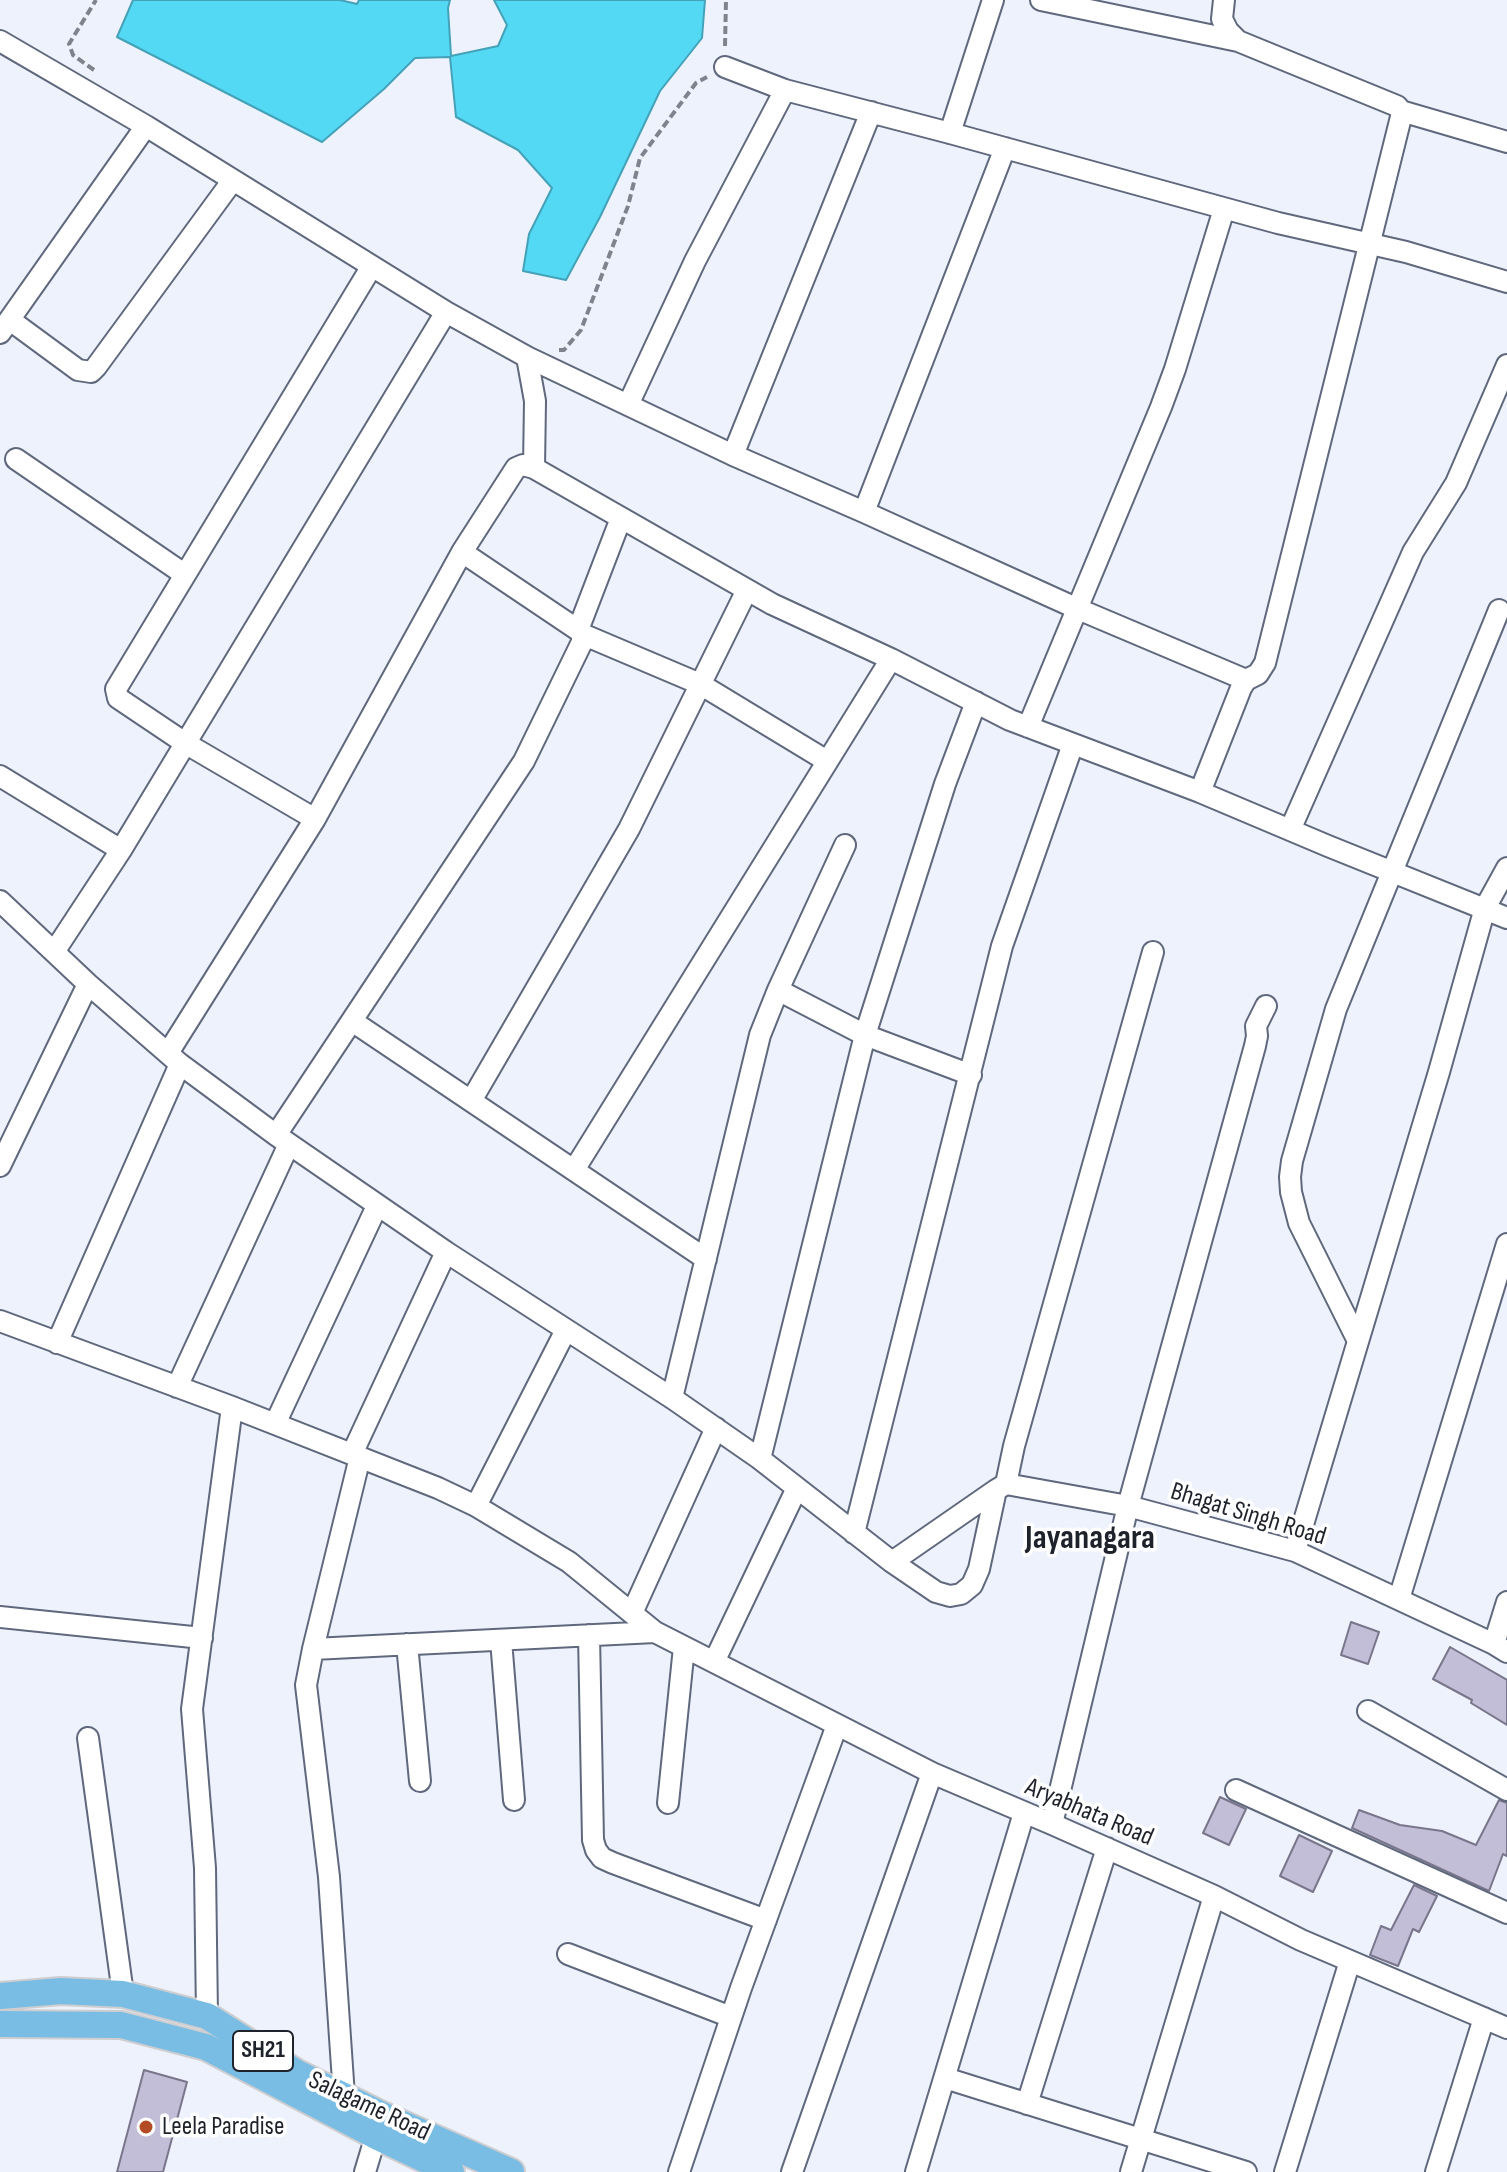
<!DOCTYPE html>
<html>
<head>
<meta charset="utf-8">
<style>
  body { margin:0 }
  canvas { display:block; background:#eef2fc }
</style>
</head>
<body>
<canvas width="1507" height="2172"></canvas>
<script>
const c = document.querySelector('canvas').getContext('2d');
c.lineJoin = 'round';
function fill(path, color) { c.fillStyle = color; c.fill(path, 'evenodd'); }
const toPath = rows => new Path2D(rows.map(r => 'M' + r).join(''));
function stroke(path, color, width, dash) { c.strokeStyle = color; c.lineWidth = width; c.lineCap = dash ? 'butt' : 'round'; c.setLineDash(dash || []); c.stroke(path); }
function drawText(font, color, halo, rows, align = 'center') {
  c.font = font + ' "Sofia Sans Condensed",sans-serif'; c.lineWidth = 7; c.setLineDash([]); c.textBaseline = 'middle'; c.strokeStyle = halo; c.fillStyle = color; for (const [text, x, y, turn = 0] of rows) {
    c.save(); c.translate(x, y); c.rotate((+turn || 0) * Math.PI / 180); c.textAlign = isNaN(turn) ? turn : align; if (halo) c.strokeText(text, 0, 0); c.fillText(text, 0, 0); c.restore();
  }
}
const water = toPath([
  [133,0,340,0,357,4,359,0,450,0,448,8,451,56,498,46,507,25,494,0,705,0,702,38,660,91,600,217,566,280,523,271,529,234,552,188,518,150,456,117,450,57,415,58,384,89,322,142,117,37,133,0]
]);
const building = toPath([
  [1351,1622,1379,1632,1368,1664,1341,1655,1351,1622],
  [1450,1647,1507,1680,1507,1725,1471,1703,1472,1700,1433,1679,1450,1647],
  [1220,1797,1246,1809,1229,1845,1203,1833,1220,1797],
  [1499,1800,1507,1803,1507,1856,1503,1854,1489,1891,1352,1828,1359,1810,1400,1825,1442,1831,1476,1845,1499,1800],
  [1299,1835,1332,1851,1313,1892,1280,1876,1299,1835],
  [1414,1885,1437,1896,1419,1932,1413,1929,1398,1966,1370,1955,1381,1926,1391,1930,1414,1885],
  [144,2070,187,2082,163,2172,117,2172,144,2070]
]);
const path = toPath([
  [725,46,726,0],
  [94,70,73,55,69,44,96,0],
  [559,350,564,350,581,330,628,206,640,158,696,83,707,77]
]);
const minor = toPath([
  [1041,0,1238,41],
  [0,41,146,126,446,312,527,357,733,455,864,512,1078,609,1246,680],
  [725,67,785,90,950,133,1278,223,1406,252,1507,282],
  [1401,111,1507,142],
  [950,133,993,0],
  [10,320,78,370,91,372,96,367,233,180],
  [0,333,146,126],
  [527,357,535,401,534,468],
  [628,405,695,261,785,90],
  [733,455,871,112],
  [16,459,184,574],
  [864,512,1005,148],
  [578,630,621,518],
  [582,634,700,684,827,761],
  [1028,727,1161,407,1175,369,1224,209],
  [0,776,121,850],
  [1200,792,1241,688,1246,680,1258,674,1265,663,1401,117,1401,111,1397,106,1238,41,1228,31,1222,19,1224,0],
  [315,819,185,743,118,698,116,689,372,266],
  [1290,830,1402,577,1413,552,1456,483,1507,365],
  [0,901,88,984,180,1064,276,1135,446,1252,672,1398,760,1459,892,1562,936,1592,950,1596,961,1594,972,1585,979,1569,996,1490,1006,1484,1014,1446,1153,952],
  [54,952,121,850,446,312],
  [778,990,865,1035,971,1075],
  [352,1021,706,1259],
  [168,1053,315,819,462,552],
  [471,1101,629,829,747,590],
  [276,1135,524,761,582,642,582,634,578,630,462,552,516,468,523,465,534,468,772,604,891,659,1010,720,1200,792,1328,846,1507,918],
  [0,1166,88,984],
  [574,1170,891,659],
  [0,1321,232,1407,438,1488,476,1506,569,1562,655,1632,932,1773,1052,1824,1214,1896,1301,1940,1507,2028],
  [1357,1339,1299,1223,1291,1192,1290,1177,1292,1161,1336,1009,1499,610],
  [57,1343,180,1064],
  [177,1387,289,1144],
  [672,1398,760,1035,778,990,845,845],
  [275,1424,377,1206],
  [352,1454,446,1252],
  [760,1459,865,1035,945,784,976,702],
  [1006,1484,1128,1506,1295,1551,1494,1644,1507,1652],
  [476,1506,566,1330],
  [854,1533,1002,946,1073,744],
  [1295,1551,1439,1072,1485,908,1507,868],
  [892,1562,996,1490],
  [1399,1599,1507,1244],
  [632,1613,716,1428],
  [0,1617,202,1638],
  [589,1635,593,1840,596,1850,602,1858,613,1863,766,1920],
  [501,1640,514,1800],
  [407,1644,420,1781],
  [1494,1644,1507,1602],
  [313,1649,655,1632],
  [714,1662,797,1488],
  [1368,1711,1507,1790],
  [88,1738,123,1994],
  [1236,1790,1507,1913],
  [668,1803,684,1647],
  [1052,1824,1128,1506,1255,1046,1257,1036,1256,1026,1266,1006],
  [568,1954,731,2017],
  [207,2016,205,1868,192,1709,232,1407],
  [945,2078,1246,2172],
  [344,2096,329,1877,306,1685,313,1649,360,1457],
  [1027,2104,1107,1848],
  [365,2172,380,2122],
  [679,2172,741,1988,837,1725],
  [792,2172,932,1773],
  [916,2172,1024,1813],
  [1131,2172,1214,1896],
  [1285,2172,1350,1961],
  [1436,2172,1484,2018]
]);
const major = toPath([
  [0,1996,61,1991,123,1994,207,2016,297,2073,382,2115,511,2172],
  [0,2024,121,2025,206,2047,376,2136,451,2172]
]);
const markers = [
  [146,2127,8,"#b34c24"]
];
const shields = [
  [263,2051,60]
];
const shieldNames = [
  ["SH21",263,2051]
];
const streetNames = [
  ["Bhagat Singh Road",1248,1515,17],
  ["Aryabhata Road",1089,1813,23],
  ["Salagame Road",369,2107,25]
];
const poiNames = [
  ["Leela Paradise",162,2127]
];
const districtNames = [
  ["Jayanagara",1090,1539]
];
fill(water, '#54d9f5');
stroke(water, '#44a2b8', 2);
fill(building, '#c3bed7');
stroke(building, '#79758b', 2);
stroke(minor, '#5f687d', 24);
stroke(major, '#ceced0', 30);
stroke(path, '#7f838c', 4, [8, 4]);
stroke(minor, '#fff', 20);
stroke(major, '#7abde4', 26);
for (const [x, y, r, color] of markers) { const dot = new Path2D(); dot.arc(x, y, r, 0, 2 * Math.PI); c.fillStyle = color; c.fill(dot); stroke(dot, '#fff', 3); }
for (const [x, y, w] of shields) { const box = new Path2D(); box.roundRect(x - w / 2, y - 20, w, 40, 6); c.fillStyle = '#fff'; c.fill(box); stroke(box, '#1e222a', 2); }
drawText('bold 24px', '#1e222a', null, shieldNames);
drawText('26px', '#1e222a', '#fff', streetNames);
drawText('26px', '#1e222a', '#fff', poiNames, 'left');
drawText('bold 34px', '#1e222a', '#fff', districtNames);
</script>
</body>
</html>
